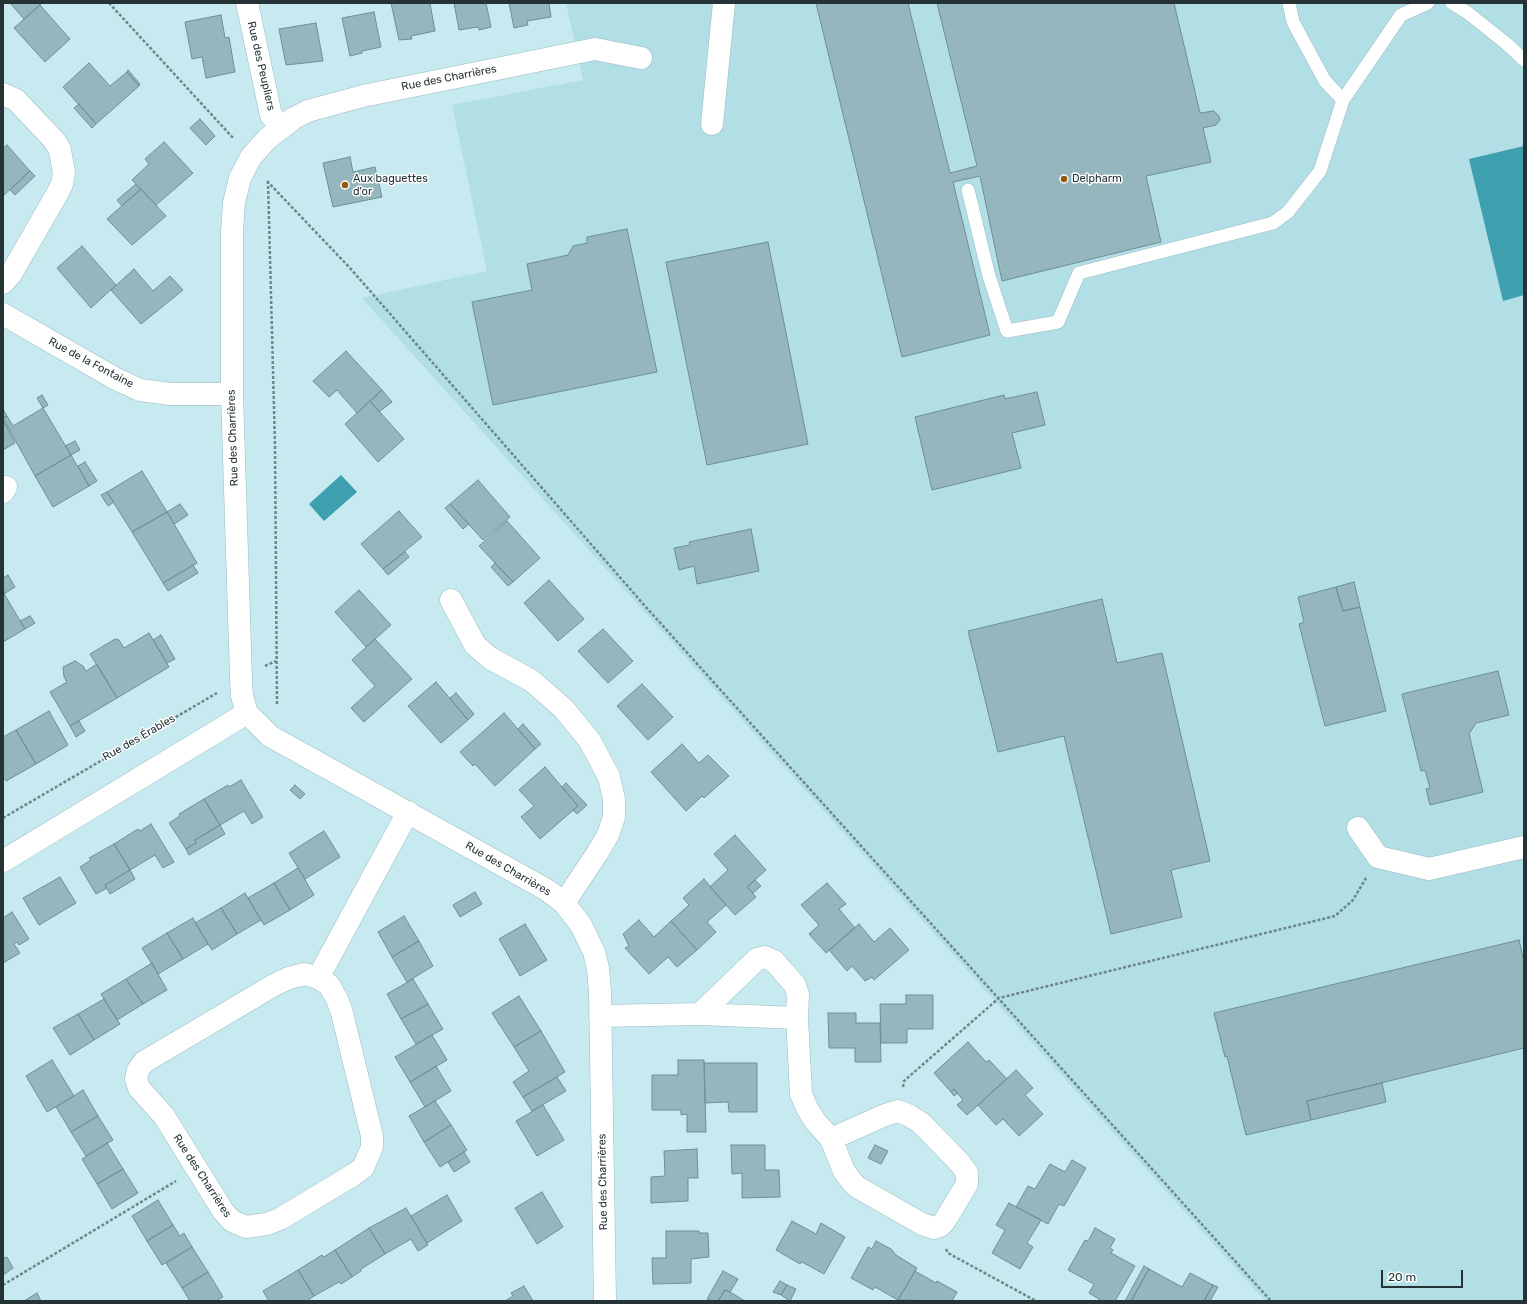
<!DOCTYPE html>
<html>
<head>
<meta charset="utf-8">
<style>
  body { margin:0 }
  #map { position:relative; width:1527px; height:1304px; overflow:hidden; background:#c6eaf0; font-family:Rubik,sans-serif }
  canvas { display:block }
  .frame { position:absolute; inset:0; border:4px solid #253336; pointer-events:none }
  .scale { position:absolute; left:1381px; top:1270px; width:82px; height:18px; box-sizing:border-box; border:2px solid #253336; border-top:0; padding-left:5px; font-size:12px; line-height:14px; white-space:nowrap; color:#253336; -webkit-text-stroke:3px #fff; paint-order:stroke }
</style>
</head>
<body>
<div id="map">
<canvas width="1527" height="1304"></canvas>
<div class="frame"></div>
<div class="scale">20 m</div>
</div>
<script>
const c = document.querySelector('canvas').getContext('2d');
c.lineJoin = 'round';
function fill(path, color) { c.fillStyle = color; c.fill(path, 'evenodd'); }
const toPath = rows => new Path2D(rows.map(r => 'M' + r).join(''));
function stroke(path, color, width, dash) { c.strokeStyle = color; c.lineWidth = width; c.lineCap = dash ? 'butt' : 'round'; c.setLineDash(dash || []); c.stroke(path); }
function drawText(font, color, halo, rows, align = 'center') {
  c.font = font + ' Rubik,sans-serif'; c.lineWidth = 3; c.setLineDash([]); c.textBaseline = 'middle'; c.strokeStyle = halo; c.fillStyle = color; for (const [text, x, y, turn = 0] of rows) {
    c.save(); c.translate(x, y); c.rotate((+turn || 0) * Math.PI / 180); c.textAlign = isNaN(turn) ? turn : align; if (halo) c.strokeText(text, 0, 0); c.fillText(text, 0, 0); c.restore();
  }
}
const built = toPath([
  [566,3,1524,3,1524,1301,1265,1301,362,298,487,271,452,105,583,80]
]);
const water = toPath([
  [1524,146,1524,295,1503,301,1469,159],
  [341,475,357,492,324,521,309,504]
]);
const building = toPath([
  [10,3,42,3,24,19,10,3],
  [391,3,430,3,435,31,411,36,412,39,399,40,391,3],
  [454,3,486,3,491,27,479,30,478,27,459,30,454,3],
  [509,3,549,3,551,17,527,21,528,25,514,28,509,3],
  [816,3,908,3,950,173,977,166,937,3,1174,3,1200,113,1214,111,1219,116,1220,120,1216,125,1203,128,1211,162,1146,176,1161,242,1002,281,980,176,953,182,990,335,902,357,816,3],
  [40,5,70,39,45,62,14,28,40,5],
  [374,12,381,47,362,51,362,53,350,56,342,18,374,12],
  [221,15,225,38,229,37,235,72,206,78,202,57,192,59,185,22,221,15],
  [316,23,323,61,286,65,279,29,316,23],
  [89,63,110,86,127,72,139,86,96,124,63,87,89,63],
  [128,70,140,84,139,86,127,72,128,70],
  [79,104,96,124,92,128,74,108,79,104],
  [200,119,215,136,206,145,190,128,200,119],
  [164,142,193,173,156,205,132,180,149,164,145,159,164,142],
  [7,145,30,171,3,196,3,148,7,145],
  [350,157,353,172,375,167,382,197,333,207,323,163,350,157],
  [30,171,35,176,15,195,10,190,30,171],
  [136,184,141,189,122,206,117,200,136,184],
  [141,189,166,216,132,245,107,219,141,189],
  [627,229,657,372,493,405,472,302,532,290,527,264,568,255,573,246,587,243,587,237,627,229],
  [768,242,808,444,707,465,666,262,768,242],
  [82,246,116,285,91,308,57,268,82,246],
  [134,269,153,291,170,276,183,290,141,324,111,290,134,269],
  [346,351,382,390,357,413,337,390,329,397,313,381,346,351],
  [382,390,392,402,379,412,370,401,382,390],
  [1037,392,1045,425,1012,433,1021,468,932,490,915,417,1004,395,1005,399,1037,392],
  [42,395,48,405,43,408,37,398,42,395],
  [370,401,404,439,378,462,345,424,370,401],
  [43,408,71,455,35,476,3,418,7,416,13,426,43,408],
  [3,409,7,416,3,418,3,409],
  [3,420,15,443,3,450,3,420],
  [75,441,80,450,71,455,65,446,75,441],
  [71,455,89,486,53,507,35,476,71,455],
  [85,462,97,481,89,486,78,466,85,462],
  [142,471,167,512,132,532,107,492,142,471],
  [478,480,510,517,483,540,450,504,478,480],
  [107,492,114,502,108,506,101,495,107,492],
  [180,504,188,515,174,524,167,512,180,504],
  [450,504,469,524,463,529,445,508,450,504],
  [399,511,422,537,383,569,361,544,399,511],
  [167,512,197,563,163,583,132,532,167,512],
  [507,521,540,558,513,582,479,546,507,521],
  [751,529,759,571,697,584,694,566,679,570,674,548,690,545,689,542,751,529],
  [405,552,409,557,388,575,383,569,405,552],
  [495,563,513,582,508,586,491,567,495,563],
  [193,565,198,573,168,591,163,583,193,565],
  [8,575,15,587,4,594,3,578,8,575],
  [549,580,584,619,558,641,524,603,549,580],
  [1354,582,1360,607,1343,611,1336,587,1354,582],
  [1336,587,1343,611,1360,607,1386,711,1325,726,1299,624,1304,622,1298,597,1336,587],
  [359,590,391,625,366,647,335,612,359,590],
  [3,592,25,629,3,642,3,592],
  [1102,599,1117,663,1162,653,1210,861,1171,870,1182,917,1111,934,1064,736,998,752,968,631,1102,599],
  [30,616,35,623,25,629,20,621,30,616],
  [603,629,633,661,608,683,578,651,603,629],
  [149,633,169,667,117,698,90,654,115,639,119,640,124,648,149,633],
  [161,635,175,659,167,663,153,640,161,635],
  [375,639,412,679,364,722,351,708,375,686,352,660,375,639],
  [75,661,83,666,86,671,97,664,117,698,70,726,50,692,67,682,64,677,63,667,75,661],
  [1498,671,1509,715,1476,723,1469,734,1483,792,1430,805,1426,789,1430,788,1425,770,1421,771,1402,694,1498,671],
  [436,682,468,720,441,743,408,706,436,682],
  [642,684,673,717,648,740,617,706,642,684],
  [456,693,474,714,468,720,450,698,456,693],
  [49,711,68,745,36,764,16,730,49,711],
  [504,713,535,749,495,786,475,764,473,766,460,752,504,713],
  [79,721,85,731,76,737,70,726,79,721],
  [523,724,541,744,535,749,518,729,523,724],
  [16,730,36,764,6,781,3,776,3,737,16,730],
  [682,744,699,763,708,755,729,776,704,798,702,796,686,811,651,772,682,744],
  [545,767,578,806,540,839,521,817,534,806,519,790,545,767],
  [241,780,263,817,252,824,244,811,220,825,204,799,228,785,229,787,241,780],
  [566,783,587,805,577,814,573,810,578,806,562,787,566,783],
  [295,785,305,794,300,799,290,790,295,785],
  [204,799,220,825,195,840,196,843,186,849,169,823,180,816,179,814,204,799],
  [151,824,174,862,163,868,155,855,130,870,114,844,138,829,140,831,151,824],
  [220,825,225,834,189,855,186,849,196,843,195,840,220,825],
  [324,831,340,857,305,879,289,853,324,831],
  [735,835,766,870,747,887,756,897,735,915,710,887,728,870,714,854,735,835],
  [114,844,130,870,105,885,107,888,96,894,80,867,91,860,89,858,114,844],
  [298,868,314,895,290,910,274,883,298,868],
  [130,870,135,879,110,894,105,885,130,870],
  [60,877,76,903,39,925,23,898,60,877],
  [704,879,726,905,707,922,716,932,697,950,671,921,689,905,683,898,704,879],
  [755,880,761,886,753,893,747,887,755,880],
  [274,883,290,910,264,925,248,898,274,883],
  [827,883,846,904,839,909,855,928,826,953,809,934,819,925,801,905,827,883],
  [475,892,482,904,460,917,453,905,475,892],
  [245,893,261,920,237,934,221,908,245,893],
  [221,908,237,934,212,950,195,923,221,908],
  [12,912,29,939,19,945,17,942,14,944,20,953,3,963,3,918,12,912],
  [404,916,419,941,392,957,378,932,404,916],
  [193,918,208,944,183,959,167,933,193,918],
  [639,920,654,937,671,921,697,950,677,967,668,957,649,974,625,948,629,946,623,934,639,920],
  [525,924,547,960,520,976,499,939,525,924],
  [859,924,874,942,890,928,909,950,874,980,872,977,865,981,852,966,847,971,829,950,859,924],
  [167,933,183,959,158,974,142,948,167,933],
  [1519,940,1524,962,1524,1048,1307,1101,1311,1120,1246,1135,1227,1056,1225,1057,1214,1013,1519,940],
  [419,941,433,966,407,982,392,957,419,941],
  [152,963,167,990,143,1004,126,979,152,963],
  [126,979,143,1004,117,1020,101,994,126,979],
  [413,979,428,1004,401,1019,387,994,413,979],
  [906,995,933,995,933,1029,907,1029,907,1043,881,1043,880,1004,906,1004,906,995],
  [519,996,541,1031,514,1047,492,1013,519,996],
  [104,999,120,1024,94,1040,78,1014,104,999],
  [428,1004,443,1029,416,1044,401,1019,428,1004],
  [828,1013,856,1013,856,1023,880,1023,881,1062,855,1062,855,1048,829,1048,828,1013],
  [78,1014,94,1040,70,1055,53,1028,78,1014],
  [541,1031,565,1072,523,1097,513,1082,529,1071,514,1047,541,1031],
  [432,1035,447,1060,410,1082,395,1057,432,1035],
  [968,1042,986,1062,989,1060,1007,1079,967,1115,957,1105,963,1100,954,1089,951,1092,934,1073,968,1042],
  [52,1060,74,1096,47,1112,26,1076,52,1060],
  [678,1060,704,1060,706,1132,687,1132,687,1114,681,1115,681,1110,652,1110,652,1075,678,1075,678,1060],
  [704,1063,757,1063,757,1112,729,1112,728,1102,705,1103,704,1063],
  [436,1066,451,1091,425,1107,410,1082,436,1066],
  [1016,1070,1033,1088,1025,1095,1043,1114,1019,1136,1003,1119,996,1125,978,1105,1016,1070],
  [557,1077,566,1091,532,1111,523,1097,557,1077],
  [1382,1083,1386,1102,1311,1120,1307,1101,1382,1083],
  [954,1089,958,1093,954,1096,951,1092,954,1089],
  [83,1090,98,1116,71,1132,56,1107,83,1090],
  [435,1101,451,1125,424,1142,409,1116,435,1101],
  [543,1105,564,1140,537,1156,516,1121,543,1105],
  [98,1116,113,1140,86,1156,71,1132,98,1116],
  [451,1125,467,1150,440,1167,424,1142,451,1125],
  [107,1143,123,1169,97,1184,82,1159,107,1143],
  [731,1145,765,1145,765,1170,779,1170,780,1197,742,1198,742,1173,732,1174,731,1145],
  [875,1145,888,1151,881,1164,868,1158,875,1145],
  [697,1149,698,1178,688,1178,688,1201,651,1203,651,1177,665,1176,664,1151,697,1149],
  [464,1152,470,1162,454,1172,448,1162,464,1152],
  [1072,1160,1086,1168,1064,1206,1059,1204,1048,1224,1016,1207,1028,1186,1035,1189,1050,1164,1065,1172,1072,1160],
  [123,1169,138,1193,112,1209,97,1184,123,1169],
  [542,1192,563,1227,537,1244,515,1208,542,1192],
  [447,1195,462,1221,427,1243,411,1216,447,1195],
  [158,1200,173,1225,147,1241,132,1216,158,1200],
  [1009,1203,1041,1220,1027,1243,1033,1247,1020,1269,992,1253,1005,1230,996,1225,1009,1203],
  [406,1208,428,1245,418,1251,411,1239,385,1254,369,1228,406,1208],
  [792,1221,816,1234,821,1223,845,1237,824,1274,802,1262,800,1264,776,1250,792,1221],
  [173,1225,180,1236,184,1233,192,1247,162,1265,147,1241,173,1225],
  [369,1228,385,1254,361,1269,361,1271,352,1277,335,1250,369,1228],
  [1095,1228,1115,1239,1110,1248,1113,1250,1111,1253,1135,1266,1115,1301,1102,1301,1089,1293,1094,1284,1068,1270,1085,1240,1088,1241,1095,1228],
  [666,1231,699,1231,699,1233,708,1233,709,1257,691,1259,691,1283,653,1284,652,1258,666,1258,666,1231],
  [876,1241,891,1249,896,1255,917,1268,898,1300,875,1287,873,1290,851,1278,868,1247,872,1249,876,1241],
  [192,1247,208,1272,182,1288,166,1263,192,1247],
  [335,1250,352,1277,341,1284,339,1282,314,1296,298,1270,322,1255,324,1257,335,1250],
  [3,1257,4,1258,7,1257,13,1268,3,1275,3,1257],
  [1144,1266,1149,1269,1131,1301,1125,1301,1144,1266],
  [1149,1269,1182,1287,1190,1273,1213,1285,1204,1301,1131,1301,1149,1269],
  [298,1270,314,1296,307,1301,269,1301,263,1291,298,1270],
  [723,1271,738,1279,730,1292,725,1290,718,1301,712,1301,707,1299,723,1271],
  [915,1271,936,1283,937,1281,957,1292,952,1301,898,1300,915,1271],
  [208,1272,223,1297,216,1301,190,1301,182,1288,208,1272],
  [780,1281,787,1285,781,1295,773,1292,780,1281],
  [787,1285,796,1289,790,1301,781,1295,787,1285],
  [1213,1285,1218,1287,1210,1301,1204,1301,1213,1285],
  [524,1286,533,1301,505,1301,513,1296,511,1293,524,1286],
  [725,1290,730,1292,745,1301,718,1301,725,1290],
  [37,1293,41,1301,24,1301,37,1293]
]);
const path = toPath([
  [109,3,234,139],
  [267,181,350,268,645,606,1271,1301],
  [268,181,275,446,277,706],
  [265,666,276,661],
  [3,818,217,693],
  [903,1087,904,1081,999,998,1335,916,1353,900,1366,878],
  [946,1249,948,1253,1036,1301],
  [3,1285,176,1181]
]);
const service = toPath([
  [1289,3,1293,22,1325,81,1343,100],
  [1452,3,1468,13,1507,44,1524,60],
  [968,190,989,276,1007,331,1058,322,1079,273,1273,223,1288,212,1320,171,1343,100,1401,15,1428,3]
]);
const minor = toPath([
  [247,3,271,115,281,127],
  [3,94,16,100,54,140,60,150,64,173,62,184,57,194,11,274,3,283],
  [712,124,724,3],
  [3,314,116,379,140,390,170,394,232,394],
  [3,492,6,487],
  [451,600,475,645,490,658,532,681,564,709,590,741,609,777,614,799,614,817,608,835,598,852,564,903],
  [1358,828,1378,857,1429,869,1524,847],
  [3,861,247,713],
  [305,974,318,978,329,985,337,999,342,1013,372,1136,372,1147,363,1168,353,1175,280,1219,267,1224,246,1227,232,1221,223,1211,164,1116,139,1088,136,1079,138,1070,144,1062,274,985,289,978,305,974],
  [318,978,408,812],
  [700,1014,757,959,765,957,774,961,795,985,798,995,797,1018],
  [600,1016,700,1014,797,1018,801,1094,807,1108,815,1121,831,1139,844,1171,852,1182,857,1187,922,1224,934,1228,940,1226,944,1222,967,1184,967,1173,960,1163,921,1123,910,1116,898,1111,885,1115,831,1139],
  [605,1301,600,992,598,968,594,952,581,925,564,903,547,890,270,736,247,713,242,696,241,679,232,394,232,231,234,203,240,178,251,157,267,139,294,118,308,111,363,96,595,49,641,58]
]);
const markers = [
  [1064,179,4,"#8f5a0c"],
  [345,185,4,"#8f5a0c"]
];
const streetNames = [
  ["Rue des Peupliers",261,66,77],
  ["Rue des Charrières",449,78,-11],
  ["Rue de la Fontaine",91,363,28],
  ["Rue des Charrières",233,438,-92],
  ["Rue des Érables",139,738,-30],
  ["Rue des Charrières",508,869,30],
  ["Rue des Charrières",202,1176,57],
  ["Rue des Charrières",603,1182,-91]
];
const poiNames = [
  ["Aux baguettes",353,179],
  ["d'or",353,192],
  ["Delpharm",1072,179]
];
fill(built, '#b2dee6');
fill(water, '#3ea0af');
fill(building, '#94b6bc');
stroke(building, '#6e8f94', 1);
stroke(service, '#99bcc2', 14);
stroke(minor, '#99bcc2', 23);
stroke(path, '#6e868a', 2.5, [3, 2]);
stroke(service, '#fff', 13);
stroke(minor, '#fff', 22);
for (const [x, y, r, color] of markers) { const dot = new Path2D(); dot.arc(x, y, r, 0, 2 * Math.PI); c.fillStyle = color; c.fill(dot); stroke(dot, '#fff', 1.5); }
drawText('11px', '#253336', '#fff', streetNames);
drawText('11px', '#253336', '#fff', poiNames, 'left');
</script>
</body>
</html>
